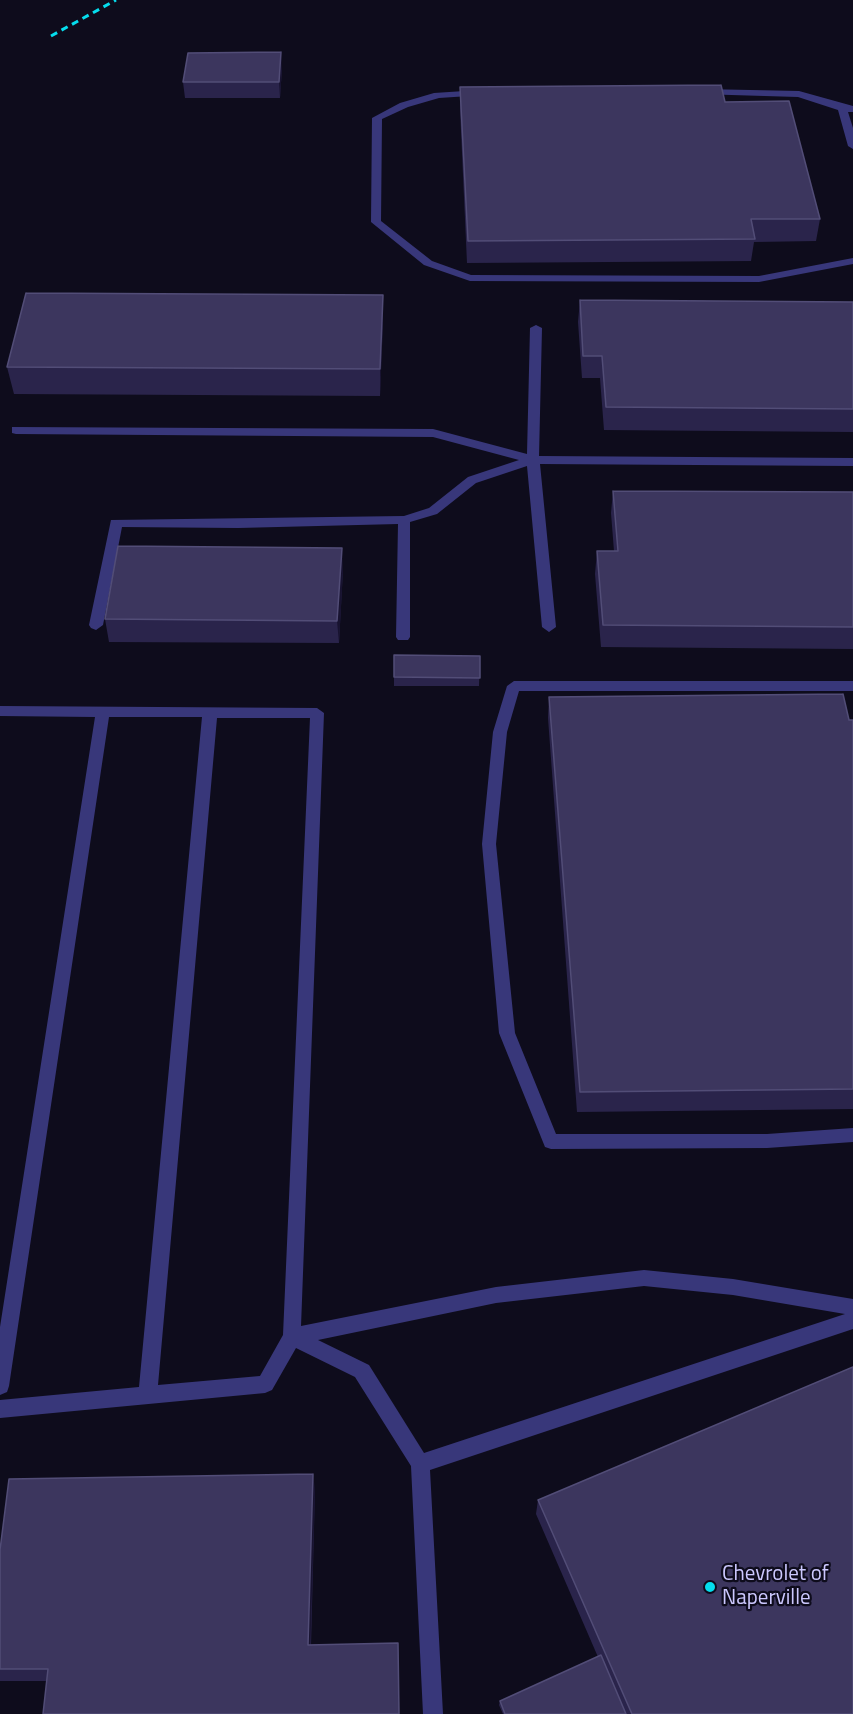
<!DOCTYPE html>
<html>
<head>
<meta charset="utf-8">
<style>
  body { margin:0 }
  canvas { display:block; background:#0e0c1c }
</style>
</head>
<body>
<canvas width="853" height="1714"></canvas>
<script>
const c = document.querySelector('canvas').getContext('2d');
c.lineJoin = 'round';
const toPath = rows => new Path2D(rows.map(r => 'M' + r).join(''));
function fill(path, color) { c.fillStyle = color; c.fill(path, 'evenodd'); }
function stroke(path, color, width, dash) { c.strokeStyle = color; c.lineWidth = width; c.lineCap = dash ? 'butt' : 'round'; c.setLineDash(dash || []); c.stroke(path); }
function drawText(font, color, halo, rows, align = 'center') {
  c.font = font + ' "Titillium Web",sans-serif'; c.lineWidth = 4.5; c.setLineDash([]); c.textBaseline = 'middle'; c.strokeStyle = halo; c.fillStyle = color; for (const [text, x, y, turn = 0] of rows) {
    c.save(); c.translate(x, y); c.rotate((+turn || 0) * Math.PI / 180); c.textAlign = isNaN(turn) ? turn : align; if (halo) c.strokeText(text, 0, 0); c.fillText(text, 0, 0); c.restore();
  }
}
const minor = toPath([
  [702,89,799,91,853,106,853,112,848,112,853,128,853,149,848,146,838,110,798,97,698,94,697,92,702,89],
  [480,90,484,91,484,95,439,98,408,107,382,119,381,221,432,261,471,275,759,276,853,258,853,264,759,282,470,281,424,265,371,222,372,118,400,103,434,93,480,90],
  [536,325,542,328,539,456,853,458,853,466,540,464,556,627,549,632,542,627,527,466,476,483,437,514,410,522,410,637,408,640,398,640,396,637,398,524,238,528,122,527,103,625,96,630,91,628,89,625,111,520,404,516,429,508,468,477,519,460,433,437,16,434,12,433,12,427,433,429,527,454,530,328,536,325],
  [514,681,853,681,853,691,519,691,507,732,496,844,515,1033,556,1134,767,1134,853,1128,853,1142,767,1148,551,1149,545,1147,499,1033,482,844,493,732,507,686,514,681],
  [0,706,317,708,324,713,301,1326,496,1287,644,1270,733,1279,853,1299,853,1329,430,1470,443,1714,423,1714,411,1466,355,1377,296,1348,272,1390,265,1393,0,1418,0,1400,139,1387,202,717,109,717,9,1386,7,1392,0,1395,0,1327,95,717,0,716,0,706],
  [217,718,310,718,283,1335,260,1376,158,1385,217,718],
  [644,1286,733,1295,845,1314,424,1453,369,1365,318,1340,496,1303,644,1286]
]);
const rail = toPath([
  [51,36,116,0]
]);
const wall = toPath([
  [282,68,280,98,185,98,183,82],
  [460,87,725,102,820,219,816,241,754,242,751,261,467,263,460,109],
  [383,295,383,322,380,396,14,394,7,367],
  [580,300,853,302,853,432,604,430,600,378,582,378,578,322],
  [613,491,853,492,853,649,601,647,595,574,597,551,614,551,611,513],
  [343,570,339,643,109,642,105,619],
  [394,655,480,656,479,686,394,686],
  [549,697,853,720,853,1109,577,1112,548,718],
  [315,1489,311,1645,398,1643,399,1714,43,1714,47,1681,0,1681,0,1550],
  [538,1500,853,1714,503,1714,499,1705,500,1701,598,1657,536,1514]
]);
const shadedWall = toPath([
  [281,52,282,68,280,98,279,82],
  [383,295,383,322,380,396,380,369],
  [342,548,343,570,339,643,337,621],
  [313,1474,315,1489,310,1657,308,1645]
]);
const building = toPath([
  [281,52,279,82,183,82,188,53,281,52],
  [721,85,725,102,789,101,820,219,751,219,755,239,468,241,460,87,721,85],
  [26,293,383,295,380,369,7,367,26,293],
  [580,300,853,302,853,409,606,407,602,356,583,356,580,300],
  [613,491,853,492,853,627,603,625,597,551,618,551,613,491],
  [118,546,342,548,337,621,105,619,118,546],
  [394,655,480,656,480,678,394,677,394,655],
  [843,694,849,720,853,720,853,1089,580,1092,549,697,843,694],
  [853,1367,853,1714,632,1714,538,1500,853,1367],
  [313,1474,308,1645,398,1643,399,1714,43,1714,48,1669,0,1669,0,1550,9,1479,313,1474],
  [601,1655,626,1714,505,1714,500,1701,601,1655]
]);
const markers = [
  [710,1587,6,"#05dded"]
];
const nearPoinames = [
  ["Chevrolet of",722,1575],
  ["Naperville",722,1599]
];
fill(minor, '#38377a');
stroke(rail, '#05dded', 3, [7, 5]);
fill(wall, '#2a244b');
fill(shadedWall, '#181330');
fill(building, '#3c365e');
stroke(building, '#524d77', 1.5);
for (const [x, y, r, color] of markers) { const dot = new Path2D(); dot.arc(x, y, r, 0, 2 * Math.PI); c.fillStyle = color; c.fill(dot); stroke(dot, '#0e0c1c', 2); }
drawText('21px', '#ccc8fe', '#0e0c1c', nearPoinames, 'left');
</script>
</body>
</html>
